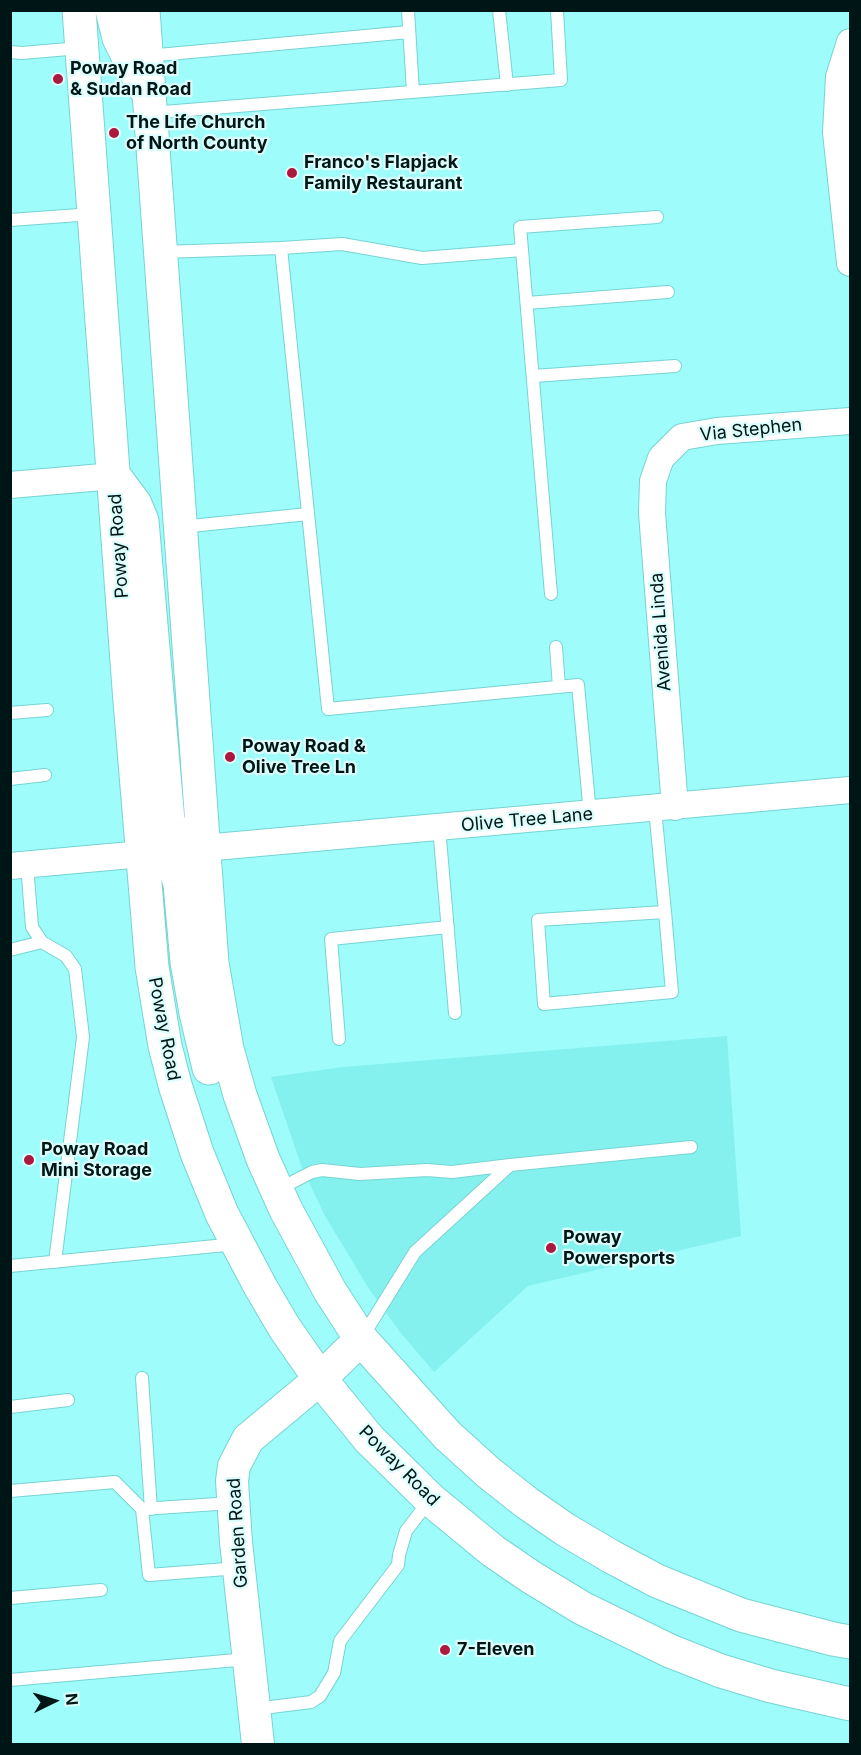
<!DOCTYPE html>
<html>
<head>
<meta charset="utf-8">
<style>
  body { margin:0 }
  #map { position:relative; width:861px; height:1755px; overflow:hidden; background:#9efcfa; font-family:Inter,sans-serif }
  canvas { display:block }
  .frame { position:absolute; inset:0; border:12px solid #001515; pointer-events:none }
  .north { position:absolute; left:24px; top:1671px; width:60px; height:60px; -webkit-text-stroke:4px #dbfefd; paint-order:stroke; rotate:85deg; font-size:16px; font-weight:700; line-height:24px; text-align:center; color:#001515 }
  .north::after { content:''; display:block; margin:auto; width:21px; height:27px; background:#001515; clip-path:polygon(50% 0,100% 100%,50% 72%,0 100%) }
</style>
</head>
<body>
<div id="map">
<canvas width="861" height="1755"></canvas>
<div class="frame"></div>
<div class="north">N</div>
</div>
<script>
const c = document.querySelector('canvas').getContext('2d');
c.lineJoin = 'round';
function fill(path, color) { c.fillStyle = color; c.fill(path, 'evenodd'); }
const toPath = rows => new Path2D(rows.map(r => 'M' + r).join(''));
function stroke(path, color, width, dash) { c.strokeStyle = color; c.lineWidth = width; c.lineCap = dash ? 'butt' : 'round'; c.setLineDash(dash || []); c.stroke(path); }
function drawText(font, color, halo, rows, align = 'center') {
  c.font = font + ' Inter,sans-serif'; c.lineWidth = 4.5; c.setLineDash([]); c.textBaseline = 'middle'; c.strokeStyle = halo; c.fillStyle = color; for (const [text, x, y, turn = 0] of rows) {
    c.save(); c.translate(x, y); c.rotate((+turn || 0) * Math.PI / 180); c.textAlign = isNaN(turn) ? turn : align; if (halo) c.strokeText(text, 0, 0); c.fillText(text, 0, 0); c.restore();
  }
}
const built = toPath([
  [727,1036,741,1236,528,1286,434,1372,400,1332,369,1289,325,1216,302,1168,271,1077,343,1067]
]);
const service = toPath([
  [408,10,413,92],
  [499,10,507,85],
  [10,52,22,53,80,48],
  [147,56,409,32],
  [151,113,561,80,557,10],
  [10,220,93,214],
  [522,250,520,227,657,217],
  [162,252,281,248],
  [527,303,668,292],
  [533,376,675,366],
  [181,527,308,514],
  [551,594,522,250,422,258,342,244,281,248,328,709,578,685,590,814],
  [556,647,559,687],
  [10,713,47,710],
  [10,779,45,775],
  [655,809,665,912,672,992,544,1004,538,920,665,912],
  [439,827,455,1013],
  [27,865,32,927,42,942,66,956,75,969,83,1037,55,1262],
  [10,950,42,942],
  [339,1039,331,939,448,927],
  [279,1189,312,1172,322,1170,360,1174,427,1170,452,1172,510,1165],
  [10,1266,236,1244],
  [363,1336,415,1252,510,1165,691,1147],
  [142,1378,151,1509],
  [10,1407,68,1400],
  [10,1491,115,1482,142,1509],
  [232,1503,142,1509,149,1575,239,1568],
  [10,1598,101,1590],
  [10,1680,248,1659],
  [255,1709,311,1702,320,1696,334,1673,340,1641,398,1565,399,1555,406,1531,429,1501]
]);
const minor = toPath([
  [850,42,839,77,836,132,850,263],
  [10,485,114,476],
  [675,807,652,513,653,481,661,458,682,437,717,431,850,421],
  [203,848,850,790],
  [10,866,142,854]
]);
const tertiary = toPath([
  [258,1744,236,1542,232,1481,234,1466,248,1439,320,1379,361,1339]
]);
const primary = toPath([
  [79,10,130,702,152,967,165,1046,175,1085,197,1153,222,1214,260,1286,284,1327,320,1379,369,1439,431,1500,493,1551,531,1577,582,1608,670,1651,721,1671,771,1686,850,1704],
  [112,10,119,38,143,86],
  [143,10,212,963,227,1049,240,1095,263,1159,286,1210,330,1291,361,1339,447,1435,489,1473,527,1503,566,1530,612,1557,657,1581,741,1615,833,1639,850,1642],
  [115,477,135,504,142,521,168,821,175,836,189,847,203,848],
  [142,854,156,853,167,856,175,867,180,884,187,962,196,1013,209,1068]
]);
const markers = [
  [58,79,6,"#ad183f"],
  [114,133,6,"#ad183f"],
  [292,173,6,"#ad183f"],
  [230,757,6,"#ad183f"],
  [29,1160,6,"#ad183f"],
  [551,1248,6,"#ad183f"],
  [445,1650,6,"#ad183f"]
];
const poiNames = [
  ["Poway Road",70,69],
  ["& Sudan Road",70,90],
  ["The Life Church",126,123],
  ["of North County",126,144],
  ["Franco's Flapjack",304,163],
  ["Family Restaurant",304,184],
  ["Poway Road &",242,747],
  ["Olive Tree Ln",242,768],
  ["Poway Road",41,1150],
  ["Mini Storage",41,1171],
  ["Poway",563,1238],
  ["Powersports",563,1259],
  ["7-Eleven",457,1650]
];
const streetNames = [
  ["Via Stephen",751,430,-6],
  ["Poway Road",119,546,-94],
  ["Avenida Linda",661,632,-94],
  ["Olive Tree Lane",527,820,-5],
  ["Poway Road",164,1029,79],
  ["Poway Road",399,1466,45],
  ["Garden Road",238,1533,-94]
];
fill(built, '#85f1ef');
stroke(service, '#76d4d2', 14);
stroke(minor, '#76d4d2', 28);
stroke(tertiary, '#76d4d2', 34);
stroke(primary, '#76d4d2', 35);
stroke(service, '#fff', 12);
stroke(minor, '#fff', 26);
stroke(tertiary, '#fff', 32);
stroke(primary, '#fff', 33);
for (const [x, y, r, color] of markers) { const dot = new Path2D(); dot.arc(x, y, r, 0, 2 * Math.PI); c.fillStyle = color; c.fill(dot); stroke(dot, '#dbfefd', 2); }
drawText('bold 18px', '#001515', '#dbfefd', poiNames, 'left');
drawText('18px', '#001515', '#dbfefd', streetNames);
</script>
</body>
</html>
